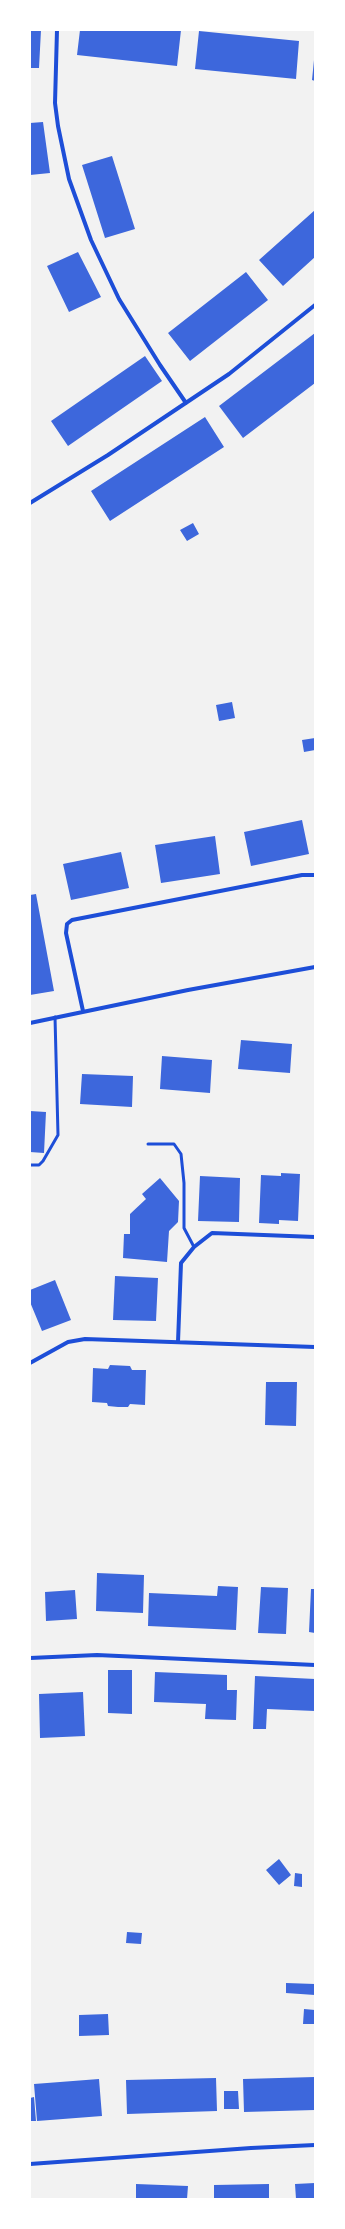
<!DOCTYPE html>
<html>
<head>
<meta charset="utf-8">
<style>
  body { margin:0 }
  #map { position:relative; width:345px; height:2229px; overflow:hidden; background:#f2f2f2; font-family:Lora,serif }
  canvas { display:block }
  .frame { position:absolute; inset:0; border:31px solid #fff; pointer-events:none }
</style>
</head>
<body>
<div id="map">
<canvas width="345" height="2229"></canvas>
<div class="frame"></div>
</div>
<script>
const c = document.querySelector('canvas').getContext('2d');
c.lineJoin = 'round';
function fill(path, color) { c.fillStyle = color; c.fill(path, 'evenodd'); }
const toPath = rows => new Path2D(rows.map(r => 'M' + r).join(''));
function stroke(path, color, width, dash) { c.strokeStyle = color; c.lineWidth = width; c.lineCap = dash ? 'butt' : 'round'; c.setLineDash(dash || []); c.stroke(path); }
const building = toPath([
  [30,30,41,30,39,68,30,68],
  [80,30,181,30,177,66,77,55],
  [199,31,299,41,296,79,195,69],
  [314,60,315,60,315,81,312,80],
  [43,122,50,173,30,175,30,123],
  [112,156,135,229,105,238,82,165],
  [315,210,315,257,283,286,259,260],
  [78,252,101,297,69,312,47,266],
  [246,272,268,300,190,361,168,333],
  [315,333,315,383,243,438,219,406],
  [145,356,162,381,68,446,51,421],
  [205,417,224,447,110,521,91,491],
  [193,523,199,534,187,541,180,530],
  [232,702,235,718,219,721,216,705],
  [315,738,315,750,304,752,302,740],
  [302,820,309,854,251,866,244,832],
  [215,836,220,874,161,883,155,845],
  [121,852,129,888,71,900,63,864],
  [36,894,54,991,30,995,30,895],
  [241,1040,292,1044,290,1073,238,1069],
  [162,1056,212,1060,210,1093,160,1089],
  [82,1074,133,1076,132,1107,80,1104],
  [30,1111,46,1112,44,1153,30,1152],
  [281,1173,300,1174,298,1221,279,1220,279,1224,259,1223,261,1175,281,1176],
  [200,1176,240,1178,239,1222,198,1221],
  [160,1178,179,1201,178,1222,169,1231,167,1262,123,1258,124,1234,130,1234,130,1214,146,1199,142,1194],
  [115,1276,158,1278,156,1321,113,1320],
  [55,1280,71,1320,42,1331,30,1302,30,1290],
  [110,1365,130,1366,132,1370,146,1370,145,1405,130,1404,128,1407,118,1407,108,1406,107,1403,92,1402,93,1368,108,1369],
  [266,1382,297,1382,296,1426,265,1425],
  [97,1573,144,1575,143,1613,96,1611],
  [218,1586,238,1587,236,1630,148,1626,149,1593,217,1596],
  [261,1587,288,1588,286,1634,258,1633],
  [311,1589,315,1589,315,1633,309,1632],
  [75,1590,77,1619,46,1621,45,1592],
  [108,1670,132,1670,132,1714,108,1713],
  [155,1672,227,1675,227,1690,237,1690,236,1720,205,1719,206,1704,154,1702],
  [255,1676,315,1679,315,1711,267,1709,266,1729,253,1729],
  [83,1692,85,1736,40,1738,39,1694],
  [279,1859,291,1875,279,1885,266,1870],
  [295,1873,302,1874,302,1887,294,1886],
  [127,1932,142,1933,141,1944,126,1943],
  [286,1983,315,1984,315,1995,286,1993],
  [304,2009,315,2010,314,2024,303,2024],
  [108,2014,109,2035,79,2036,79,2015],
  [315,2077,315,2110,244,2112,243,2079],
  [216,2078,217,2111,127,2114,126,2080],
  [99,2079,102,2116,37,2121,34,2084],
  [224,2091,238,2091,239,2109,224,2109],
  [34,2097,36,2121,30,2121,30,2098],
  [315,2183,315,2199,296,2199,295,2184],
  [136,2184,188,2186,187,2199,136,2199],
  [269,2184,269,2199,214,2199,214,2185]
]);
const service = toPath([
  [148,1144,174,1144,181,1154,184,1183,184,1228,194,1247],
  [30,1165,39,1165,43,1161,58,1135,55,1017]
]);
const minor = toPath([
  [57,30,55,103,58,126,69,179,91,240,119,299,160,365,186,403],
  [30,503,108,455,229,374,315,305],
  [83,1011,66,933,67,924,72,920,302,875,315,875],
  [30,1023,188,990,315,967],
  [178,1342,181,1263,194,1247,212,1233,315,1237],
  [30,1363,68,1342,85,1339,315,1347],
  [30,1658,97,1655,315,1665],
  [30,2164,251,2148,315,2145]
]);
fill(building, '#3d67dc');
stroke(service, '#1d4ed8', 3);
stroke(minor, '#1d4ed8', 4);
</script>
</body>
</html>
